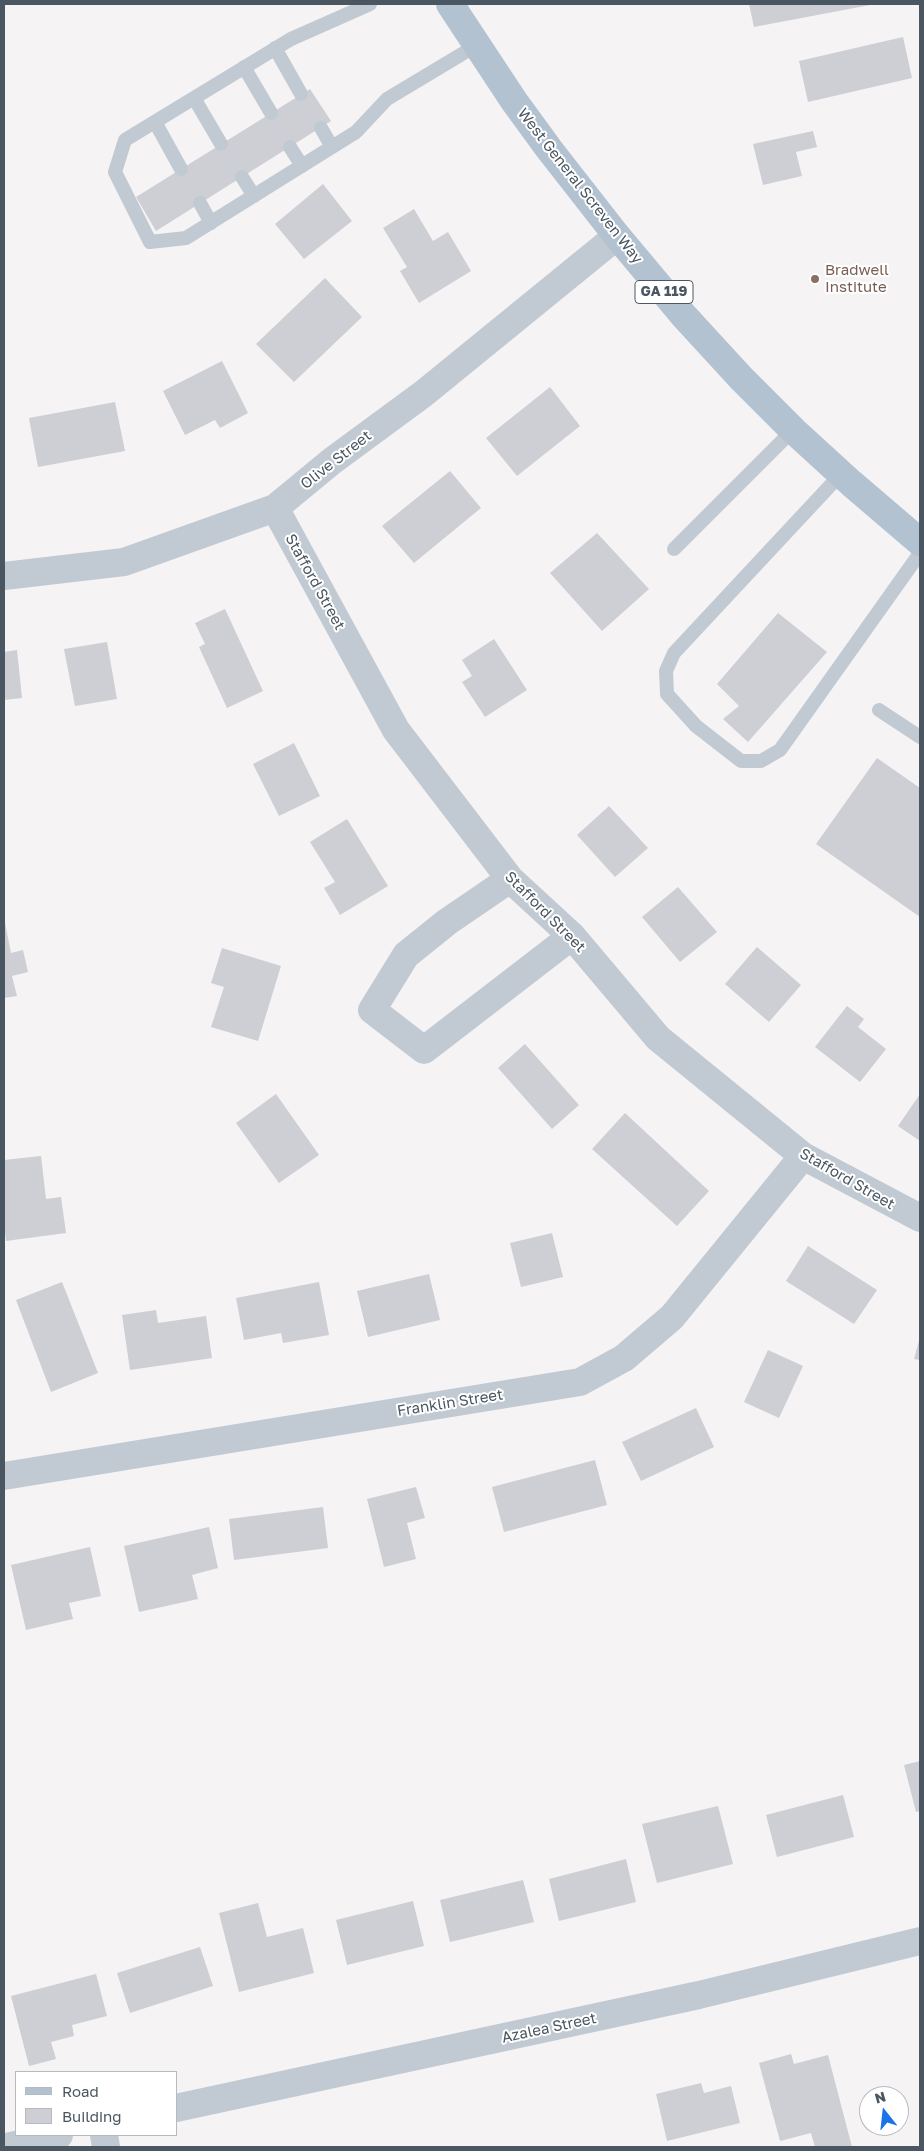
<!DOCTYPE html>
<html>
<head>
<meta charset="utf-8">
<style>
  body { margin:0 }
  #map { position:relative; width:924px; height:2151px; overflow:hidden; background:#f5f3f3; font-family:"Golos Text",sans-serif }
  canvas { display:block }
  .frame { position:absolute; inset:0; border:5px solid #4a5661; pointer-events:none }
  .legend { position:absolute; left:15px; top:2071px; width:162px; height:65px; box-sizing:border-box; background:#fff; border:1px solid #b7bbc0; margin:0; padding:6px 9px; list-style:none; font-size:15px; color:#4a5661 }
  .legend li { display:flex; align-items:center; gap:10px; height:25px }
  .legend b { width:25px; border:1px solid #b7bbc0 }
  .north { position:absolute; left:859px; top:2086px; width:50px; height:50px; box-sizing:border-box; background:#fff; border:1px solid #b7bbc0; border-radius:50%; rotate:344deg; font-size:14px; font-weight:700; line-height:20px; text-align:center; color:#4a5661 }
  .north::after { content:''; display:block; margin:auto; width:18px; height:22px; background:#1a73e8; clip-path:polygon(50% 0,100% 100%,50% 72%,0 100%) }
</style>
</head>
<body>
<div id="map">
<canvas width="924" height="2151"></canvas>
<div class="frame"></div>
<ul class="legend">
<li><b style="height:6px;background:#b3c2d1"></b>Road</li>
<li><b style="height:14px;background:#cdcfd5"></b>Building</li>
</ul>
<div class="north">N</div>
</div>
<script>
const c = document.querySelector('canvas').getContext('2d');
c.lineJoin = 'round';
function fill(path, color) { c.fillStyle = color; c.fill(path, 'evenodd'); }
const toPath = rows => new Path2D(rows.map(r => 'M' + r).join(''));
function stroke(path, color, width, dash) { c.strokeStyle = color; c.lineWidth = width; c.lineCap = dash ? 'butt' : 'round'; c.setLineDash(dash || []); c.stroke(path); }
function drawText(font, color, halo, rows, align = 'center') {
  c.font = font + ' "Golos Text",sans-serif'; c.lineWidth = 4; c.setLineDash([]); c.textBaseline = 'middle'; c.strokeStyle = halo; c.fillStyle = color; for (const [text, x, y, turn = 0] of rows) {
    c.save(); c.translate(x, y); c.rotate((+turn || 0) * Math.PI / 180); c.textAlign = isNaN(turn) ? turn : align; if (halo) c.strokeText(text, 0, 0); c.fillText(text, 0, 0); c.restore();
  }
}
const building = toPath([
  [749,4,870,4,870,5,754,27],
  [903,37,912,78,808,102,799,61],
  [310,89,331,121,156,231,136,197],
  [813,131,817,147,796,152,802,176,763,185,753,144],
  [323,184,352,221,304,259,275,224],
  [414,209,433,241,448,232,471,271,419,303,400,271,407,267,383,228],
  [325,278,362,317,294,382,256,344],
  [222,361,248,413,220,428,215,420,185,435,163,391],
  [550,387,580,426,517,476,486,438],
  [115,402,125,451,38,467,29,418],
  [450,471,481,508,414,563,382,526],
  [597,533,649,589,602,631,550,573],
  [225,609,263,691,227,708,199,647,205,644,195,623],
  [778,613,827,652,748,742,723,719,739,706,717,684],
  [494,639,527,690,485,717,462,682,472,676,462,660],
  [107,642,117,699,75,706,64,649],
  [17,650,22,698,4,700,4,652],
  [294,743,320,796,279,816,253,764],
  [877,758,920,788,920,917,816,844],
  [609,806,648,848,615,877,577,835],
  [347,819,388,886,340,915,324,888,335,882,310,842],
  [678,887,717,932,680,962,642,917],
  [4,918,11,953,23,950,28,972,12,976,17,996,4,998],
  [757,947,801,985,769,1022,725,984],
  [222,948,281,966,258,1041,211,1027,224,987,211,983],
  [847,1006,864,1019,858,1027,886,1049,860,1082,815,1047],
  [525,1044,579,1105,552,1129,498,1068],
  [276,1094,319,1155,279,1183,236,1123],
  [920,1094,920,1141,898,1126],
  [625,1113,709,1191,677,1226,592,1149],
  [41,1156,46,1199,61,1197,66,1233,6,1241,4,1223,4,1160],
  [552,1233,563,1277,521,1287,510,1243],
  [808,1246,877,1290,854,1324,786,1281],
  [429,1274,440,1320,368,1337,357,1291],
  [62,1282,98,1373,51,1392,16,1300],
  [319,1282,329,1335,283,1343,281,1333,244,1340,236,1298],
  [156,1310,158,1323,206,1316,212,1358,130,1370,122,1315],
  [920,1337,920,1360,914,1359],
  [768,1350,803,1366,779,1418,744,1402],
  [696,1408,714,1447,641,1481,622,1442],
  [595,1460,607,1505,504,1532,492,1487],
  [416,1487,425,1518,407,1523,416,1559,384,1567,367,1499],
  [323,1507,328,1548,234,1560,229,1519],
  [209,1527,218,1568,192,1575,198,1599,139,1612,124,1546],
  [90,1547,101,1596,69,1603,73,1619,26,1630,11,1565],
  [920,1761,920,1811,916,1812,904,1765],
  [843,1795,854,1837,777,1857,766,1815],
  [718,1806,733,1864,657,1883,642,1824],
  [626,1859,636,1902,559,1921,549,1879],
  [523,1880,534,1922,450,1942,440,1900],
  [413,1901,424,1946,347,1965,336,1920],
  [258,1903,267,1937,303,1928,314,1973,239,1992,219,1913],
  [200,1947,213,1986,130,2013,117,1973],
  [96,1974,107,2016,72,2025,74,2036,51,2042,56,2059,29,2066,11,1996],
  [791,2054,794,2064,828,2055,852,2147,815,2147,811,2133,780,2141,759,2063],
  [701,2083,704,2093,731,2086,740,2123,667,2141,656,2094]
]);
const service = toPath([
  [370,4,291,39,125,140,115,172,150,242,186,238,356,132,387,99,477,45],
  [275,48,301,94],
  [244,67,271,113],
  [194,98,221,144],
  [155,122,181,169],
  [321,128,332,147],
  [290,147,302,166],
  [242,177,254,196],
  [200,203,211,223],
  [841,474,674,653,666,671,667,694,696,726,741,761,761,761,780,750,920,553],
  [674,549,793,430],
  [879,710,920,737]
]);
const minor = toPath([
  [275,508,396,730,510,879,572,936,658,1038,803,1156,920,1218],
  [4,576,124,562,275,508,332,461,423,394,617,236],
  [510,879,447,922,406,955,372,1010,424,1050,572,936],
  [4,1476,580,1382,624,1358,672,1317,803,1156],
  [176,2108,699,1995,920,1941],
  [104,2135,106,2147],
  [7,2147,59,2135]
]);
const primary = toPath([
  [450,4,514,101,549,149,617,236,684,316,741,378,793,430,851,483,920,542]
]);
const markers = [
  [815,279,5,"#8d6e63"]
];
const shields = [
  [664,292,58]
];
const shieldNames = [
  ["GA 119",664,292]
];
const streetNames = [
  ["West General Screven Way",580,186,52],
  ["Olive Street",336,460,-38],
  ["Stafford Street",315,582,61],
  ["Stafford Street",545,912,45],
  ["Stafford Street",847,1179,30],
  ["Franklin Street",450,1403,-9],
  ["Azalea Street",549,2028,-12]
];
const educationNames = [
  ["Bradwell",825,270],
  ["Institute",825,287]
];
fill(building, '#cdcfd5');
stroke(service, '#c1cad2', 14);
stroke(minor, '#c1cad2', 28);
stroke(primary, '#b3c2d1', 28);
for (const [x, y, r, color] of markers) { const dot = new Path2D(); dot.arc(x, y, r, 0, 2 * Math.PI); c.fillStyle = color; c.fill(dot); stroke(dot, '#fff', 2); }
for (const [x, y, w] of shields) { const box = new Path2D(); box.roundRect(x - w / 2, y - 11.5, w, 23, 4); c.fillStyle = '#fff'; c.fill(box); stroke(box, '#4a5661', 1); }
drawText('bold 14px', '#4a5661', null, shieldNames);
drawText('15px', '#4a5661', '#fff', streetNames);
drawText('15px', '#785e54', '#fff', educationNames, 'left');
</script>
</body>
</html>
